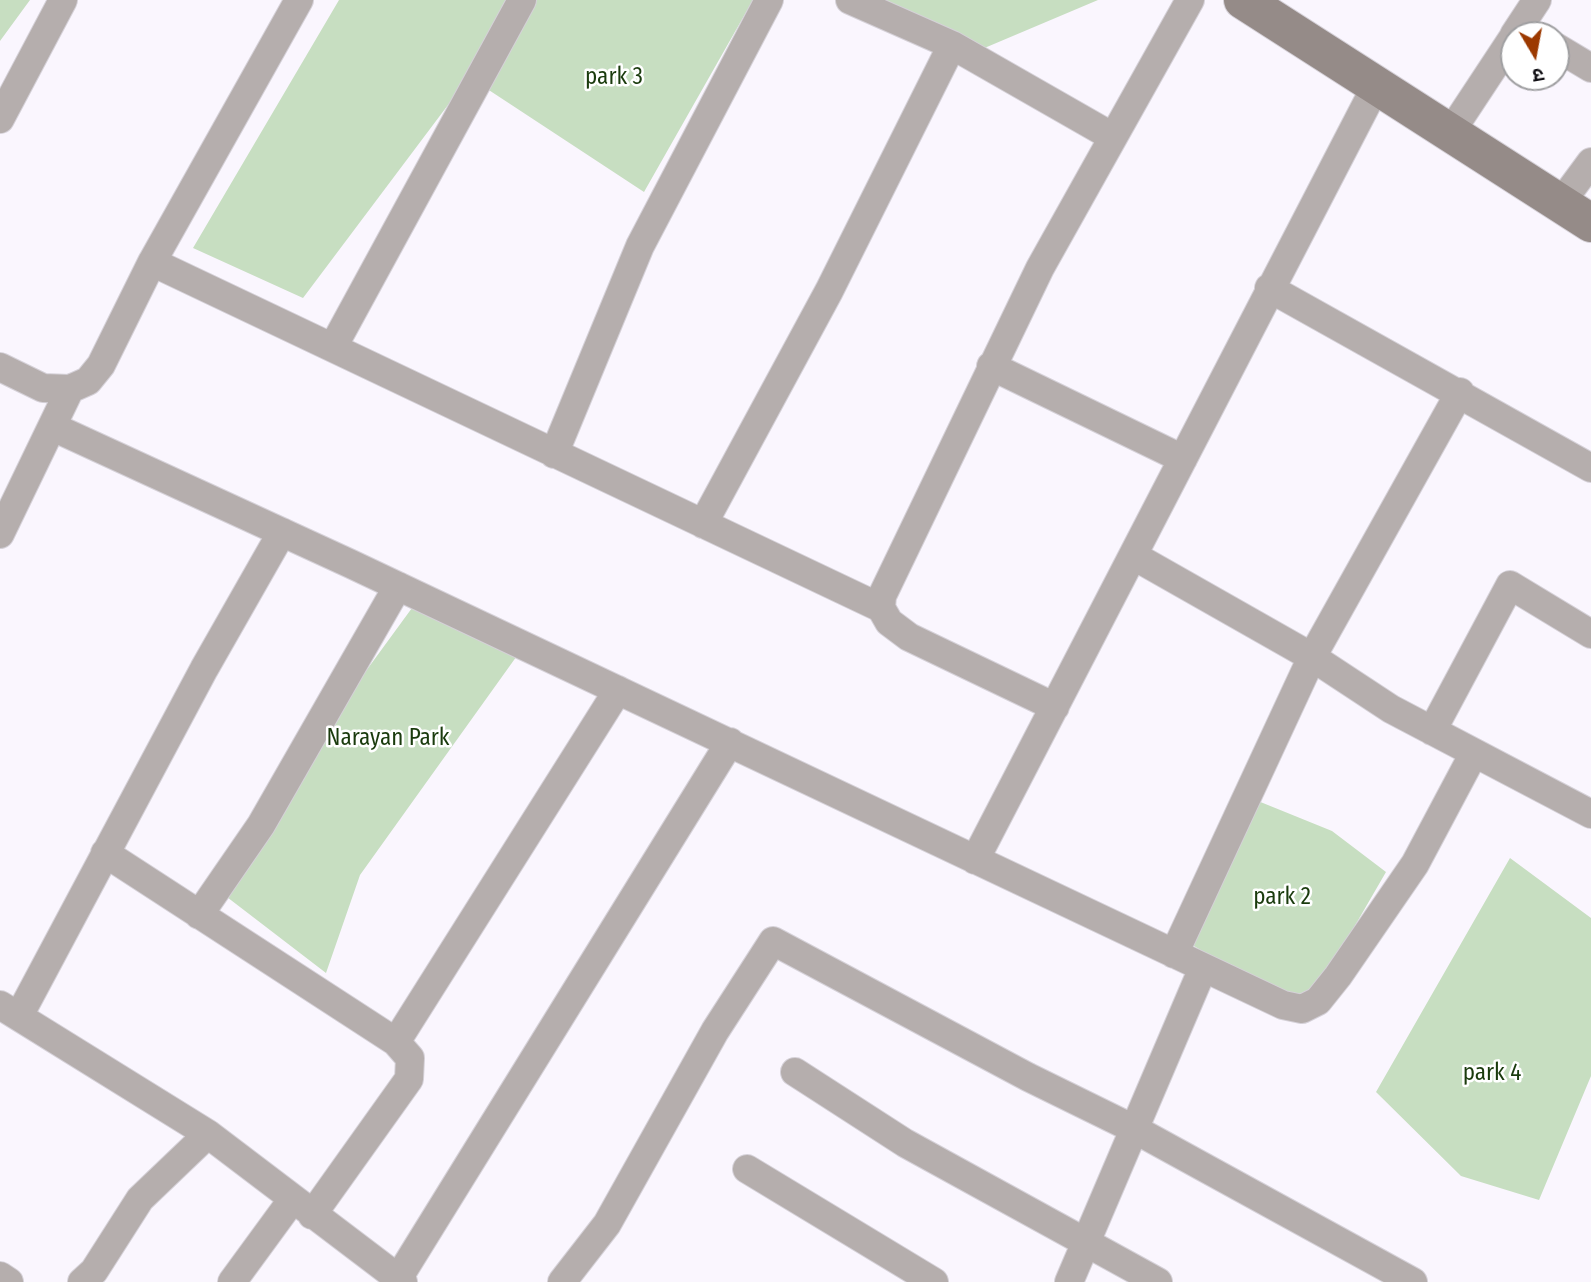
<!DOCTYPE html>
<html>
<head>
<meta charset="utf-8">
<style>
  body { margin:0 }
  #map { position:relative; width:1591px; height:1282px; overflow:hidden; background:#faf6fe; font-family:"Fira Sans Condensed","Noto Sans Devanagari",sans-serif }
  canvas { display:block }
  .north { position:absolute; left:1500px; top:21px; width:70px; height:70px; box-sizing:border-box; background:#fff; border:2px solid #9f9fa1; border-radius:50%; rotate:170deg; font-size:19px; font-weight:700; line-height:28px; text-align:center; color:#100e13 }
  .north::after { content:''; display:block; margin:auto; width:24px; height:32px; background:#9c3900; clip-path:polygon(50% 0,100% 100%,50% 72%,0 100%) }
</style>
</head>
<body>
<div id="map">
<canvas width="1591" height="1282"></canvas>
<div class="north">उ</div>
</div>
<script>
const c = document.querySelector('canvas').getContext('2d');
c.lineJoin = 'round';
function fill(path, color) { c.fillStyle = color; c.fill(path, 'evenodd'); }
const toPath = rows => new Path2D(rows.map(r => 'M' + r).join(''));
function stroke(path, color, width, dash) { c.strokeStyle = color; c.lineWidth = width; c.lineCap = dash ? 'butt' : 'round'; c.setLineDash(dash || []); c.stroke(path); }
function drawText(font, color, halo, rows, align = 'center') {
  c.font = font + ' "Fira Sans Condensed",sans-serif'; c.lineWidth = 5; c.setLineDash([]); c.textBaseline = 'middle'; c.strokeStyle = halo; c.fillStyle = color; for (const [text, x, y, turn = 0] of rows) {
    c.save(); c.translate(x, y); c.rotate((+turn || 0) * Math.PI / 180); c.textAlign = isNaN(turn) ? turn : align; if (halo) c.strokeText(text, 0, 0); c.fillText(text, 0, 0); c.restore();
  }
}
const green = toPath([
  [0,0,30,0,0,41],
  [339,0,753,0,644,192,469,77,303,298,193,248],
  [837,0,1098,0,975,52],
  [420,597,519,653,360,875,326,973,223,894,325,727],
  [1258,801,1332,831,1386,872,1309,1005,1237,972,1169,931],
  [1510,858,1591,918,1591,1076,1539,1200,1461,1176,1376,1092]
]);
const street = toPath([
  [850,0,952,45,1113,137],
  [1514,35,1537,0],
  [1556,47,1591,68],
  [0,119,63,0],
  [1450,133,1514,36],
  [1560,204,1591,162],
  [152,262,881,608],
  [1269,288,1591,468],
  [333,347,522,0],
  [991,366,1183,459],
  [0,367,43,388,70,389,88,381,101,365,152,262,299,0],
  [53,427,351,564,1283,1005,1302,1009,1318,1001,1338,976,1415,864,1474,753],
  [554,454,640,246,769,0],
  [703,524,829,291,952,45],
  [0,534,70,389],
  [1134,556,1312,657,1391,709,1591,814],
  [1055,707,909,637,889,622,881,608,882,596,1040,268,1190,0],
  [1432,731,1510,585,1591,634],
  [105,853,396,1042,410,1058,409,1079,312,1215],
  [975,860,1376,86],
  [199,915,261,825,398,586],
  [1174,954,1312,657,1460,392],
  [0,1005,208,1134,403,1282],
  [19,1016,204,669,282,532],
  [396,1042,618,690],
  [795,1072,905,1143,1158,1282],
  [747,1169,934,1282],
  [0,1276,9,1282],
  [82,1282,94,1271,140,1199,208,1134],
  [232,1282,292,1200],
  [396,1282,730,742],
  [562,1282,607,1224,715,1031,773,941,1028,1077,1136,1130,1413,1282],
  [1069,1282,1203,968]
]);
const secondary = toPath([
  [1243,0,1591,223]
]);
const parkNames = [
  ["park 3",614,78],
  ["Narayan Park",388,739],
  ["park 2",1282,898],
  ["park 4",1492,1074]
];
fill(green, '#c7dec1');
stroke(street, '#d5d1d8', 30);
stroke(secondary, '#d5d1d8', 40);
stroke(street, '#b5aead', 28);
stroke(secondary, '#958b88', 38);
drawText('23px', '#1a3b0d', '#fff', parkNames);
</script>
</body>
</html>
